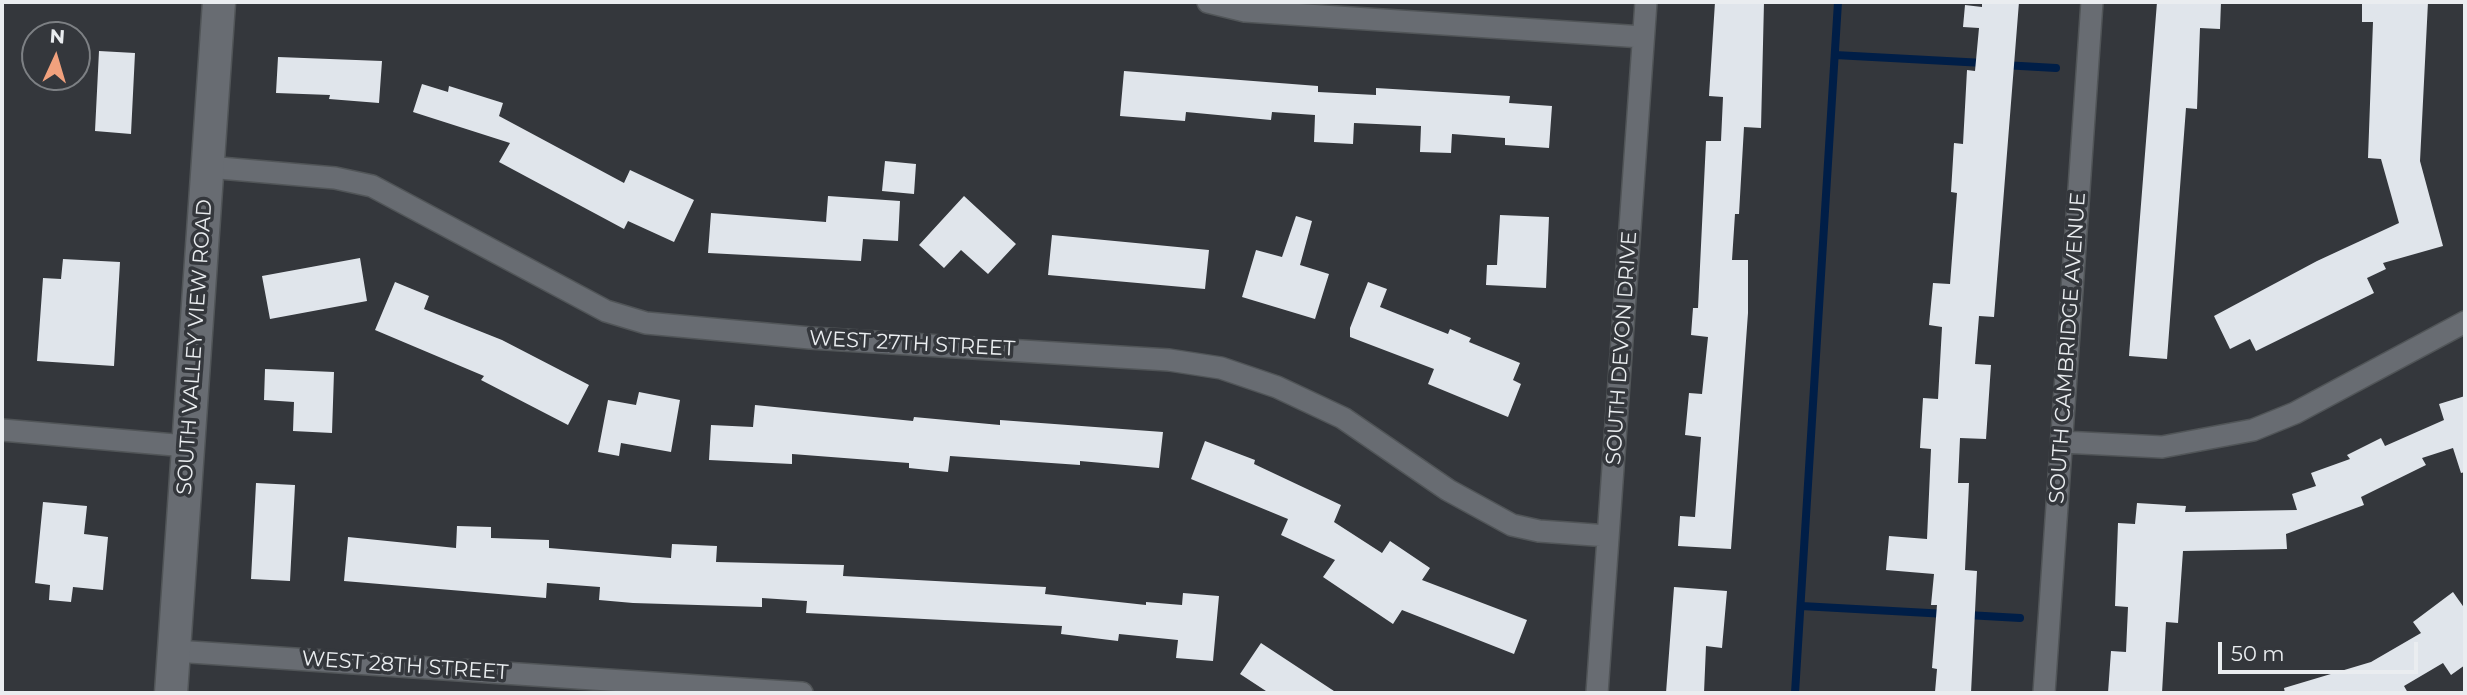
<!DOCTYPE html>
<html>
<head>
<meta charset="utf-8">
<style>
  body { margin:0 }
  #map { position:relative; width:2467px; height:695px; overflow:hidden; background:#34373c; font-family:Montserrat,sans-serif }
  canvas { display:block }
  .frame { position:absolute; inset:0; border:4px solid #eaedf0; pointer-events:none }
  .north { position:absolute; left:21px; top:21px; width:70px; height:70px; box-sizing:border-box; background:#34373c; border:2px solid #7d8084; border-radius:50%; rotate:4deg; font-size:19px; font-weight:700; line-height:28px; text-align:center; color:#eaedf0 }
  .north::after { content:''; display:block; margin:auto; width:24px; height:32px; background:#f1a17d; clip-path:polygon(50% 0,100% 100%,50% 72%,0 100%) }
  .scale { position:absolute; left:2218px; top:642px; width:200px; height:32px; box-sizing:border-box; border:4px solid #eaedf0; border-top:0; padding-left:9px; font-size:21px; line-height:24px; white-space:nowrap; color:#eaedf0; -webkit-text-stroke:5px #34373c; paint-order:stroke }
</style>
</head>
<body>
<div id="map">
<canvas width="2467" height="695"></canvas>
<div class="frame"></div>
<div class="north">N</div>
<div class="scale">50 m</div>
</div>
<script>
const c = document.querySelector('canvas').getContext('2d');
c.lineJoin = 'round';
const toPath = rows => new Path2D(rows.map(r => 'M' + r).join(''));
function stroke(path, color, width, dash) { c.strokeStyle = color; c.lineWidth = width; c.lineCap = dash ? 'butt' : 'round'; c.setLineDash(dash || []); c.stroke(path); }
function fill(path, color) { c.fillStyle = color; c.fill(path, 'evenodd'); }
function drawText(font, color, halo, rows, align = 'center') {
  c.font = font + ' Montserrat,sans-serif'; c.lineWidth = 7; c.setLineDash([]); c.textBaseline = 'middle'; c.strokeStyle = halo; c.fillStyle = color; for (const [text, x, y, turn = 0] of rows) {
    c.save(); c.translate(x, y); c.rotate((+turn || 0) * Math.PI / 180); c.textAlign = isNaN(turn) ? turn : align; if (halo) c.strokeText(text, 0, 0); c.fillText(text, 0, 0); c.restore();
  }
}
const stream = toPath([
  [1835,55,1984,63],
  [2003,65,2056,68],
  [1801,606,1947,614],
  [1967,615,2020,618],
  [1795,693,1838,2]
]);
const building = toPath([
  [1715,2,1764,2,1761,128,1744,127,1739,214,1735,214,1732,260,1748,260,1748,313,1731,549,1678,546,1680,516,1695,517,1701,437,1685,435,1689,393,1702,394,1708,337,1691,335,1693,308,1698,308,1706,141,1721,141,1723,97,1709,96],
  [1982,2,2019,2,1994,317,1979,316,1975,364,1991,365,1986,439,1960,438,1958,483,1969,483,1965,570,1977,571,1971,693,1945,693,1935,692,1937,669,1932,668,1937,605,1931,605,1934,574,1886,570,1889,536,1927,539,1931,449,1920,448,1923,398,1938,399,1942,327,1929,325,1933,283,1950,284,1957,193,1951,192,1954,143,1963,144,1967,70,1975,71,1979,28,1963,27,1965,5,1982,7],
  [2157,2,2221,2,2220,29,2200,28,2197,109,2186,108,2167,359,2129,356],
  [2362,2,2428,2,2420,161,2443,246,2383,263,2386,269,2367,278,2374,293,2256,351,2250,339,2230,349,2214,316,2317,261,2399,223,2381,159,2368,158,2373,22,2362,22],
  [99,51,135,53,131,134,95,131],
  [278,57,382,61,379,103,329,99,330,95,276,93],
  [1124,71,1318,86,1318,92,1376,95,1376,88,1510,96,1509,103,1552,106,1549,148,1505,145,1505,138,1452,134,1451,153,1420,152,1421,126,1354,123,1353,144,1314,142,1315,115,1272,112,1271,120,1186,112,1185,121,1120,116],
  [422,84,448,92,449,86,503,103,499,116,624,183,630,170,694,200,674,242,628,221,624,229,499,162,510,143,413,112],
  [885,161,916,164,914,194,882,191],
  [828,196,900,201,898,241,863,239,861,261,708,253,711,213,826,222],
  [964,196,1016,244,988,274,961,250,944,268,919,245],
  [1500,215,1549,217,1546,288,1486,285,1487,265,1497,265],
  [1296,216,1312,221,1300,265,1329,274,1315,319,1242,297,1256,250,1282,257],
  [1052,235,1209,250,1205,289,1048,275],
  [360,258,367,301,270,319,262,276],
  [63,259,120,262,114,366,37,361,43,278,61,279],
  [395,282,429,296,424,309,502,340,589,385,568,425,481,380,484,376,375,330],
  [1368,282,1387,289,1380,307,1448,334,1450,329,1471,338,1469,342,1520,363,1513,380,1521,384,1508,417,1428,384,1434,369,1350,337,1350,328],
  [265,369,334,372,332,433,293,431,294,402,264,400],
  [639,392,680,400,671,452,621,443,619,456,598,452,608,400,636,405],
  [2465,396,2465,472,2461,473,2453,448,2422,458,2426,465,2361,497,2364,505,2286,534,2287,549,2183,551,2178,623,2166,622,2162,693,2108,693,2111,651,2126,652,2128,607,2115,606,2118,523,2135,524,2137,503,2186,506,2185,512,2297,510,2292,494,2316,486,2311,473,2350,459,2347,455,2381,438,2385,446,2444,420,2439,404],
  [755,405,913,421,914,417,1000,425,1000,420,1163,432,1159,468,1080,461,1080,465,950,456,948,472,909,468,909,463,792,454,792,464,709,460,711,425,753,427],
  [1205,441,1255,460,1254,464,1341,505,1334,522,1382,553,1390,541,1430,568,1422,580,1527,620,1514,654,1402,610,1393,624,1323,577,1335,560,1281,535,1288,519,1191,479],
  [256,483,295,485,290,581,251,579],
  [43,502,87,506,84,534,108,537,103,590,73,587,71,602,49,600,50,585,35,583],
  [457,526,491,527,491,538,549,540,549,548,671,558,672,544,717,546,716,562,844,565,843,576,1046,587,1045,594,1146,605,1146,602,1182,605,1183,593,1219,596,1213,661,1176,658,1178,640,1119,634,1118,641,1061,634,1062,626,806,613,807,601,762,598,762,607,633,603,599,600,600,587,547,583,546,598,344,581,348,537,456,548],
  [1674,587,1727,591,1722,648,1706,646,1704,693,1666,693],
  [2453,592,2465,609,2465,665,2451,675,2443,663,2404,686,2408,693,2285,693,2284,688,2371,662,2421,633,2413,622],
  [1261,643,1337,693,1269,693,1240,674]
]);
const street = toPath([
  [1208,2,1245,11,1643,37],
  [208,167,335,178,372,186,606,311,646,323,810,338,1169,360,1221,368,1277,387,1343,418,1448,490,1512,525,1539,531,1608,536],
  [2,430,186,446],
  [2062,442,2162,447,2253,430,2295,413,2465,322],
  [175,651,802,693],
  [1597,693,1646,2],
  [2044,693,2092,2]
]);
const secondary = toPath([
  [171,693,219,2]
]);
const streetNames = [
  ["WEST 27TH STREET",912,344,3],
  ["SOUTH VALLEY VIEW ROAD",195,347,-86],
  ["SOUTH DEVON DRIVE",1622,348,-86],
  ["SOUTH CAMBRIDGE AVENUE",2068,348,-86],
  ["WEST 28TH STREET",405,666,4]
];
stroke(stream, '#001e47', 8);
fill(building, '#e0e5eb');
stroke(street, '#515558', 24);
stroke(secondary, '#515558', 35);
stroke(street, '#686c72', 21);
stroke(secondary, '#686c72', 32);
drawText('21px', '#eaedf0', '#34373c', streetNames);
</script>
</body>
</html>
